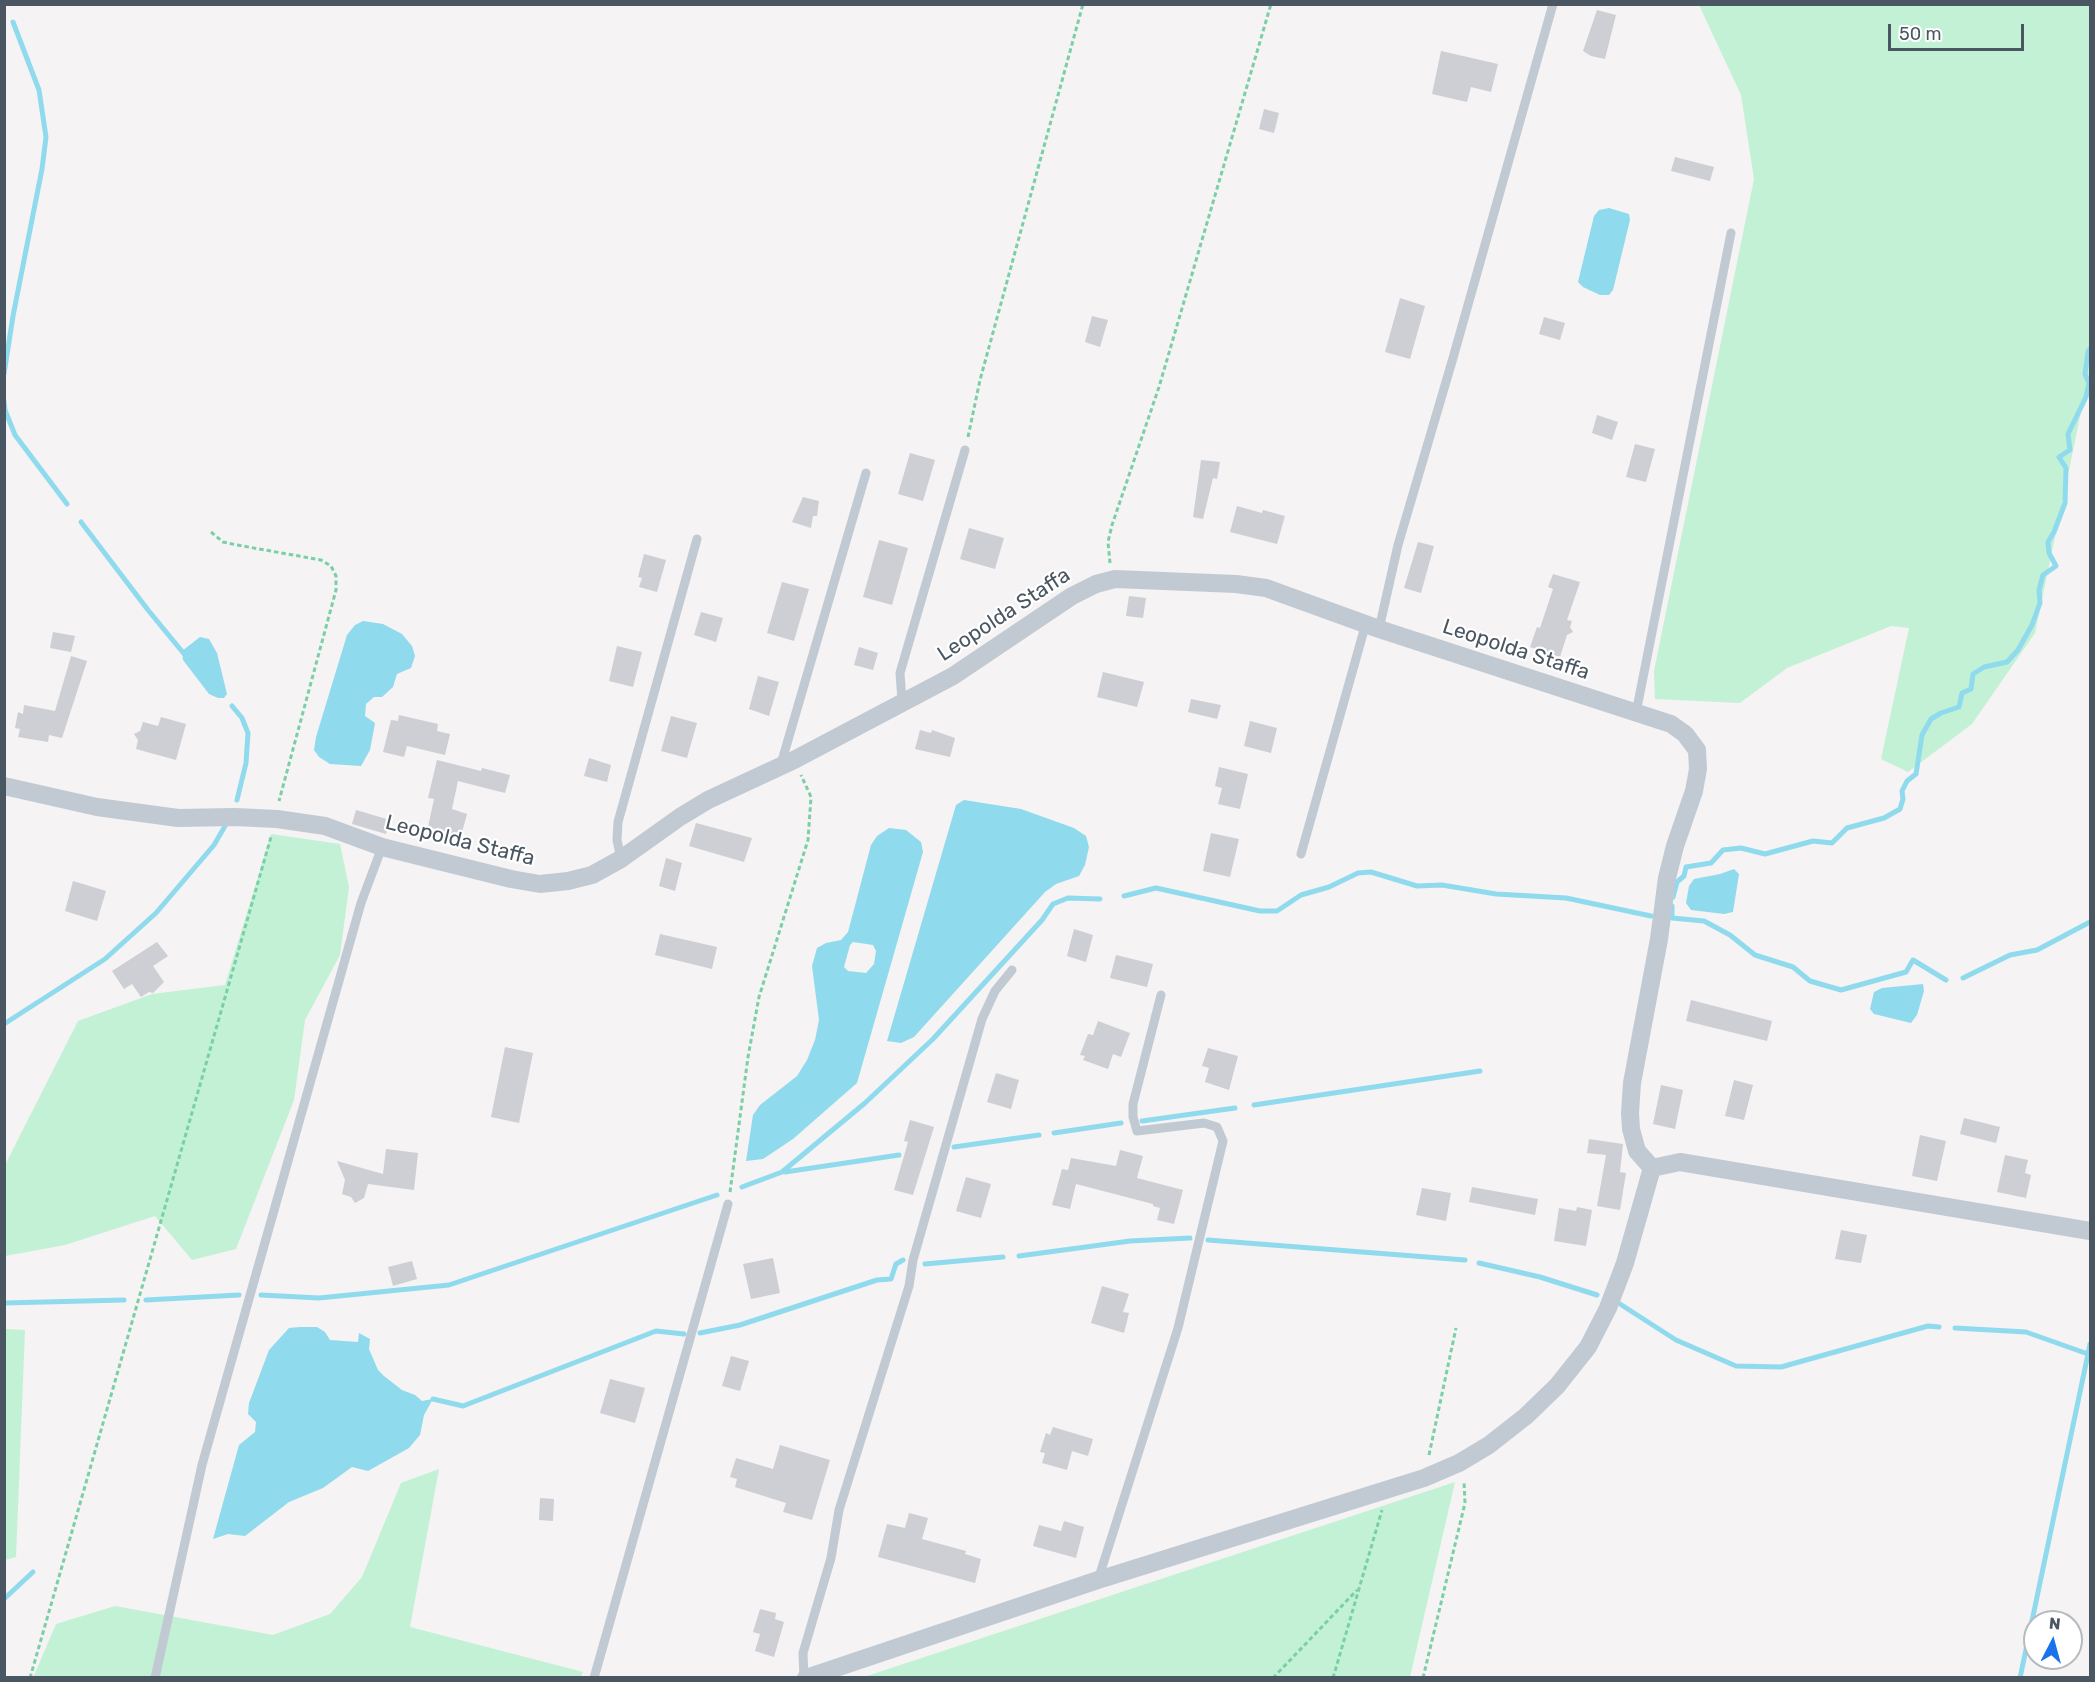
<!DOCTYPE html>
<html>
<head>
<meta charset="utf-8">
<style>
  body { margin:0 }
  #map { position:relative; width:2095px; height:1682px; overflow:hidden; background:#f5f3f3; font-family:Rubik,sans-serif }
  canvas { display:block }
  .frame { position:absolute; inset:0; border:6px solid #4a5661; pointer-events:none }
  .north { position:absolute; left:2023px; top:1610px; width:60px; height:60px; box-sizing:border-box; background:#fff; border:2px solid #b7bbc0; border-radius:50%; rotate:6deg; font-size:16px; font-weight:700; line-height:24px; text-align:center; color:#4a5661 }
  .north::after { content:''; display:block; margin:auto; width:21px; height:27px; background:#1a73e8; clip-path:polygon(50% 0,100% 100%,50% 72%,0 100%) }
  .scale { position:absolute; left:1888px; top:24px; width:136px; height:27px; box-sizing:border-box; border:3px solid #4a5661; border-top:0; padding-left:8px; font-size:18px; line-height:21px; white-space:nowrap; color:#4a5661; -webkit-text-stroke:4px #fff; paint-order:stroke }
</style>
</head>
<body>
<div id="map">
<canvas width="2095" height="1682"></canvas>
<div class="frame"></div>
<div class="north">N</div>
<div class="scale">50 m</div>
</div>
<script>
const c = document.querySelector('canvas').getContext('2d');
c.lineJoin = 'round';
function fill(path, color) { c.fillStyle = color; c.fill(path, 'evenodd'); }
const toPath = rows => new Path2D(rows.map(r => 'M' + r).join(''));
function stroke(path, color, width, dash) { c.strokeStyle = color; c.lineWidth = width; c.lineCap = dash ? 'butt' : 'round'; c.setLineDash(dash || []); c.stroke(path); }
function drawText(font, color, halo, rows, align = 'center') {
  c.font = font + ' Rubik,sans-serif'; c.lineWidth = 4.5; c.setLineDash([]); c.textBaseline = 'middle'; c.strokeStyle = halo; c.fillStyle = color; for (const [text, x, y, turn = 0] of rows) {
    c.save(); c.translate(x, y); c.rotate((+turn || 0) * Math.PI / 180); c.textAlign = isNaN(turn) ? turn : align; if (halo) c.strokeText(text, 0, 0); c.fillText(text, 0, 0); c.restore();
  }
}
const green = toPath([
  [1699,5,2090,5,2090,369,2035,633,1972,724,1908,772,1881,759,1909,628,1891,626,1787,668,1740,703,1655,699,1654,671,1754,179,1741,95],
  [271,834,340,844,349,887,340,955,305,1020,294,1100,236,1249,192,1260,155,1216,65,1245,5,1256,5,1165,78,1021,152,994,225,985],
  [5,1329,25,1330,16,1557,5,1560],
  [439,1469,410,1627,583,1672,580,1678,33,1678,56,1624,115,1606,273,1635,330,1614,362,1577,401,1483],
  [1455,1482,1410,1677,864,1677]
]);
const water = toPath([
  [1609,208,1629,214,1630,220,1613,290,1609,295,1600,295,1583,287,1578,282,1594,216,1599,210],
  [363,621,383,624,402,634,412,646,415,656,411,668,397,674,393,687,382,697,374,697,366,704,365,716,375,723,370,750,361,766,330,764,319,757,314,750,316,737,347,635,355,625],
  [200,637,209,639,217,653,227,694,224,698,218,698,209,694,183,660,182,651],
  [964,800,1021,809,1074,828,1086,836,1089,847,1085,865,1079,876,1056,884,1045,892,914,1037,901,1043,887,1041,956,805],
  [889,828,906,830,921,842,923,852,857,1083,793,1139,763,1159,746,1161,753,1115,760,1105,797,1076,807,1060,815,1040,819,1020,812,966,817,948,826,943,841,940,848,932,871,845,877,836],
  [853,942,873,945,876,951,874,964,866,973,848,971,844,967,850,945],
  [1734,869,1739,874,1733,912,1724,914,1691,910,1686,903,1689,886,1694,879,1720,874],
  [1923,984,1924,991,1917,1015,1911,1023,1874,1014,1870,1009,1874,992,1882,988],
  [300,1327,317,1327,325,1332,330,1340,358,1342,359,1333,370,1339,369,1349,378,1370,384,1376,402,1390,415,1395,422,1401,433,1399,424,1415,420,1435,409,1448,368,1471,352,1467,323,1488,289,1502,245,1536,228,1534,213,1539,239,1445,255,1432,256,1422,248,1414,249,1403,269,1350,289,1328]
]);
const stream = toPath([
  [4,374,13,316,42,169,46,137,39,90,13,22],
  [4,401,5,410,15,435,67,504],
  [81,522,148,610,185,655],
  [232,706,242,718,248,733,246,763,237,800],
  [1124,896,1156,888,1260,911,1277,911,1301,895,1329,887,1358,873,1371,872,1417,886,1442,885,1496,894,1566,898,1651,916],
  [1673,897,1677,882,1684,876,1686,867,1711,863,1723,850,1741,848,1765,854,1813,841,1832,843,1847,828,1884,818,1900,809,1903,799,1902,791,1907,781,1916,774,1922,735,1931,719,1941,713,1959,707,1962,693,1971,689,1973,674,1984,667,2007,662,2018,650,2032,625,2040,603,2039,590,2043,575,2056,566,2049,553,2048,542,2054,532,2065,503,2066,468,2059,457,2070,450,2068,434,2086,397,2089,383,2085,374,2088,352,2090,349],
  [1672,906,1672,918,1704,921,1730,935,1755,955,1793,967,1810,981,1841,990,1906,972,1913,960,1946,980],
  [1963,978,2010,955,2037,950,2090,922],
  [4,1024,105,959,156,913,214,845,225,826],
  [1254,1105,1480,1071],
  [1142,1121,1235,1108],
  [1054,1133,1121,1123],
  [954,1147,1039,1135],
  [785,1172,899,1155],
  [742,1187,782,1172,865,1103,933,1039,1042,920,1053,904,1068,898,1100,899],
  [1208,1240,1465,1260],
  [1019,1256,1130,1241,1190,1238],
  [1479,1263,1540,1277,1597,1295],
  [925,1264,1003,1257],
  [261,1295,319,1298,449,1285,717,1195],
  [146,1300,239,1295],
  [4,1303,124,1300],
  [1620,1304,1676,1340,1736,1366,1781,1367,1928,1326,1939,1327],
  [1955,1328,2026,1332,2088,1354,2020,1678],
  [700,1333,740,1325,877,1280,891,1279,896,1264,903,1260],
  [2088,1354,2090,1344],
  [433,1399,463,1406,656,1331,684,1334],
  [4,1599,33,1572]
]);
const building = toPath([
  [1597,10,1616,15,1605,59,1591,56,1583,51],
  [1441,51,1498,64,1491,92,1471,87,1467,102,1432,94],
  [1264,109,1279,113,1274,133,1259,129],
  [1675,157,1714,167,1710,181,1671,171],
  [1400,298,1425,306,1410,359,1385,352],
  [1092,316,1108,320,1100,347,1085,342],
  [1544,317,1565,323,1560,340,1539,334],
  [1597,415,1618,422,1612,440,1592,433],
  [1635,444,1655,449,1646,482,1626,477],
  [910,453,935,460,923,501,898,494],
  [1201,460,1220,462,1217,479,1213,478,1203,519,1193,517],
  [803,497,819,501,817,516,813,516,811,528,792,522],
  [1237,506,1262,513,1263,510,1285,516,1277,544,1230,532],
  [969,528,1004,538,995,569,960,559],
  [879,540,908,548,892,605,863,597],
  [1418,542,1434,546,1421,593,1404,588],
  [644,554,666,560,657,592,639,587,642,578,638,577],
  [1553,574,1580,582,1567,620,1572,621,1570,627,1573,632,1567,635,1560,657,1530,647,1537,627,1540,628,1553,589,1548,587],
  [782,582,809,589,794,641,767,633],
  [1129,596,1146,598,1143,618,1126,616],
  [701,612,723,618,716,642,694,635],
  [53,632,75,636,71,652,50,648],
  [617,646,642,652,633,687,609,681],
  [859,647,878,653,873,670,854,665],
  [71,656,87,661,62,738,49,735,48,742,18,737,20,729,15,728,18,712,23,714,24,705,55,711],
  [1103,672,1144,682,1137,707,1097,697],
  [758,676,779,682,769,716,749,709],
  [1191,699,1221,705,1217,719,1188,712],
  [399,715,438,724,437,731,450,734,445,755,407,746,404,757,383,752,391,720,398,721],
  [671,716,697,723,687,758,661,751],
  [161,717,186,724,176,760,136,749,138,740,134,734,140,731,143,722,158,726],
  [1250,721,1277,728,1271,753,1244,746],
  [920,730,931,733,932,730,955,738,950,757,915,749],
  [589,758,611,765,607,782,584,776],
  [437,760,481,771,482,768,510,775,505,793,458,781,452,809,467,814,461,836,428,827,434,799,428,798],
  [1219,767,1248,774,1240,809,1218,804,1222,788,1215,786],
  [356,810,390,820,386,834,352,824],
  [696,823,752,838,744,862,689,846],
  [1211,833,1239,839,1230,877,1203,871],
  [666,858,682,863,675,891,659,886],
  [73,881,106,891,97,921,65,911],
  [1074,929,1093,935,1086,962,1067,956],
  [660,934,717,947,712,969,655,955],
  [157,942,168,956,153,966,164,982,153,993,149,992,141,997,132,984,124,989,112,971],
  [1116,955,1153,964,1147,987,1110,978],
  [1691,1000,1772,1021,1767,1041,1686,1021],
  [1098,1021,1130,1033,1121,1057,1113,1054,1108,1069,1083,1060,1085,1056,1080,1055,1088,1034,1093,1035],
  [505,1047,533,1053,519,1123,491,1117],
  [1208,1048,1238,1056,1229,1090,1205,1082,1209,1068,1202,1066],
  [996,1073,1019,1080,1011,1109,987,1102],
  [1734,1080,1753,1085,1744,1120,1725,1116],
  [1661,1085,1683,1090,1675,1129,1653,1124],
  [1964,1118,2000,1127,1996,1143,1960,1134],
  [910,1120,934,1127,913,1195,894,1190,908,1142,904,1141],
  [1920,1135,1946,1141,1937,1181,1912,1176],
  [1589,1139,1623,1144,1620,1172,1626,1173,1620,1210,1597,1206,1606,1155,1587,1153],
  [386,1149,418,1153,414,1190,368,1184,364,1198,355,1203,351,1197,342,1194,345,1180,337,1161,383,1174],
  [1120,1150,1143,1156,1137,1178,1183,1190,1174,1224,1157,1220,1160,1208,1153,1206,1153,1204,1076,1184,1070,1209,1052,1205,1062,1169,1068,1170,1071,1158,1116,1166],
  [2005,1155,2028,1160,2025,1173,2031,1175,2026,1198,1997,1192],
  [966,1177,991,1184,981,1218,956,1211],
  [1472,1187,1538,1199,1535,1215,1469,1202],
  [1422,1188,1451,1193,1446,1221,1416,1215],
  [1577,1207,1592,1210,1586,1246,1554,1241,1559,1208,1576,1211],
  [1841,1230,1867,1235,1861,1263,1835,1259],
  [773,1258,780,1293,751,1299,743,1264],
  [412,1261,417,1279,393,1286,388,1267],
  [1102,1286,1129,1294,1123,1312,1129,1313,1124,1333,1091,1323],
  [731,1356,749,1361,740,1391,722,1386],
  [610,1379,645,1388,635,1423,600,1413],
  [1053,1427,1093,1439,1088,1456,1072,1451,1067,1470,1042,1463,1045,1453,1040,1452,1046,1433,1050,1435],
  [780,1445,830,1460,812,1520,783,1512,786,1503,735,1487,737,1479,730,1477,736,1458,773,1469],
  [540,1498,554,1499,553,1521,539,1520],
  [909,1513,928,1518,922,1539,966,1551,965,1554,981,1559,975,1583,878,1557,887,1524,905,1528],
  [1064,1521,1084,1527,1076,1558,1033,1546,1039,1525,1061,1531],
  [760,1609,776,1613,775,1619,784,1622,774,1657,755,1651,760,1634,753,1632]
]);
const path = toPath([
  [968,437,980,380,1083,4],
  [211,532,223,542,237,545,321,560,331,566,336,576,336,590,279,801],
  [1110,563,1108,542,1112,525,1159,387,1271,4],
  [730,1192,748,1057,759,997,808,840,811,797,801,775],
  [1429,1455,1456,1328],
  [30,1678,271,837],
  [1273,1678,1357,1590],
  [1333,1678,1382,1510],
  [1423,1678,1465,1503,1464,1481]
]);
const lane = toPath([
  [1379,629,1398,545,1453,358,1553,4],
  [902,701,900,673,965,450],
  [1636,713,1731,233],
  [781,764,866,473],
  [1301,854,1366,623],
  [621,859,617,840,618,822,697,539],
  [1098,1580,1178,1328,1223,1141,1217,1127,1204,1123,1137,1131,1133,1117,1133,1104,1161,995],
  [155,1678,202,1465,361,903,382,847],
  [594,1678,728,1204],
  [804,1678,803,1653,831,1558,839,1510,909,1286,913,1260,982,1019,995,991,1012,970]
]);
const street = toPath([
  [4,786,97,807,178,818,235,817,277,819,325,826,382,847,511,879,540,884,568,881,592,875,621,859,680,817,708,800,794,760,953,676,1072,596,1096,584,1115,579,1236,584,1266,588,1379,629,1671,724,1685,734,1697,750,1698,769,1694,791,1675,846,1667,878,1659,939,1632,1083,1630,1113,1631,1129,1637,1151,1652,1168],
  [1652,1168,1680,1162,2090,1231],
  [806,1678,1098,1580,1424,1478,1459,1463,1489,1445,1526,1416,1557,1386,1588,1347,1608,1308,1625,1263,1652,1168]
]);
const streetNames = [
  ["Leopolda Staffa",1004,615,-33],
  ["Leopolda Staffa",1516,650,18],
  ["Leopolda Staffa",460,841,14]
];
fill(green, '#c3f1d5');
fill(water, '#90daee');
stroke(stream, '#90daee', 5);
fill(building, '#cdcfd5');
stroke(path, '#7ad0a6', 3, [4.5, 3]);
stroke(lane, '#c1cad2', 9);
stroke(street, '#c1cad2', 18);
drawText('21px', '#4a5661', '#fff', streetNames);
</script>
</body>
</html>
